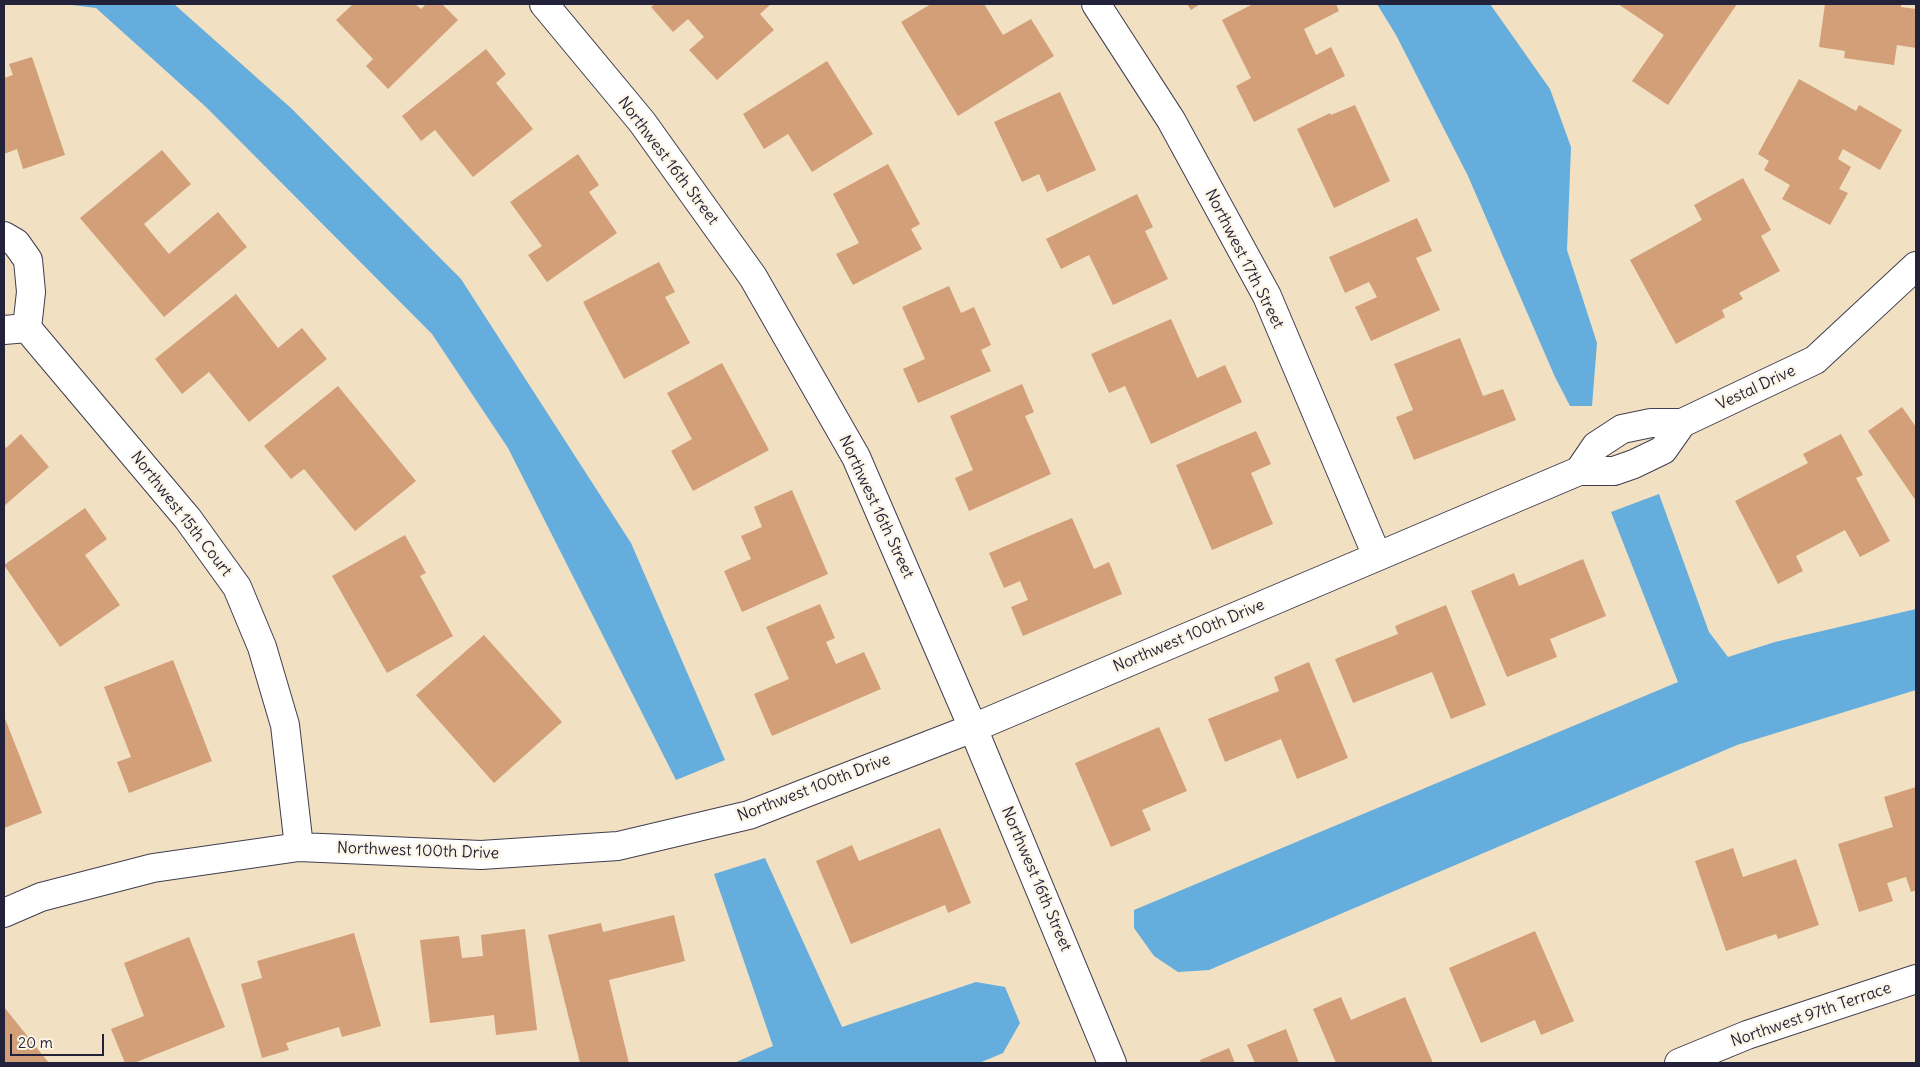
<!DOCTYPE html>
<html>
<head>
<meta charset="utf-8">
<style>
  body { margin:0 }
  #map { position:relative; width:1920px; height:1067px; overflow:hidden; background:#f2e0c2; font-family:Delius,sans-serif }
  canvas { display:block }
  .frame { position:absolute; inset:0; border:5px solid #22223b; pointer-events:none }
  .scale { position:absolute; left:10px; top:1034px; width:94px; height:22px; box-sizing:border-box; border:2px solid #22223b; border-top:0; padding-left:6px; font-size:15px; line-height:18px; white-space:nowrap; color:#22223b; -webkit-text-stroke:4px #fcf5e5; paint-order:stroke }
</style>
</head>
<body>
<div id="map">
<canvas width="1920" height="1067"></canvas>
<div class="frame"></div>
<div class="scale">20 m</div>
</div>
<script>
const c = document.querySelector('canvas').getContext('2d');
c.lineJoin = 'round';
function fill(path, color) { c.fillStyle = color; c.fill(path, 'evenodd'); }
const toPath = rows => new Path2D(rows.map(r => 'M' + r).join(''));
function stroke(path, color, width, dash) { c.strokeStyle = color; c.lineWidth = width; c.lineCap = dash ? 'butt' : 'round'; c.setLineDash(dash || []); c.stroke(path); }
function drawText(font, color, halo, rows, align = 'center') {
  c.font = font + ' Delius,sans-serif'; c.lineWidth = 4.5; c.setLineDash([]); c.textBaseline = 'middle'; c.strokeStyle = halo; c.fillStyle = color; for (const [text, x, y, turn = 0] of rows) {
    c.save(); c.translate(x, y); c.rotate((+turn || 0) * Math.PI / 180); c.textAlign = isNaN(turn) ? turn : align; if (halo) c.strokeText(text, 0, 0); c.fillText(text, 0, 0); c.restore();
  }
}
const water = toPath([
  [64,4,174,4,292,109,461,279,631,543,725,760,676,780,508,448,432,334,206,107,96,8],
  [1377,4,1490,4,1550,89,1571,147,1567,250,1597,343,1592,406,1570,406,1555,377,1468,176,1396,35],
  [1659,494,1709,632,1728,657,1775,642,1916,609,1916,690,1737,745,1209,970,1178,972,1154,956,1134,928,1134,910,1678,682,1611,512],
  [765,858,842,1027,976,982,1005,987,1020,1023,1003,1053,979,1063,734,1063,773,1046,714,874]
]);
const building = toPath([
  [353,4,415,4,421,9,426,4,442,4,458,20,388,89,366,66,373,59,336,20],
  [655,4,771,4,760,14,774,30,717,80,689,50,704,37,688,19,673,32,651,7],
  [931,4,984,4,1003,35,1031,19,1054,56,958,116,901,22],
  [1187,4,1200,4,1191,10],
  [1253,4,1336,4,1339,11,1304,29,1316,55,1331,47,1345,76,1254,122,1236,86,1251,78,1222,20],
  [1618,4,1737,4,1668,105,1632,81,1664,35],
  [1825,4,1901,4,1901,7,1916,9,1916,48,1897,45,1894,65,1844,58,1845,51,1819,47],
  [486,49,506,74,496,83,533,129,473,177,435,130,421,141,402,116],
  [32,57,65,155,23,169,17,149,4,154,4,78,13,75,9,64],
  [827,61,873,134,812,172,788,134,764,149,743,114],
  [1799,79,1856,111,1859,105,1902,130,1880,170,1843,149,1838,159,1851,167,1839,189,1848,193,1830,225,1782,199,1790,185,1764,170,1769,161,1758,154],
  [1060,92,1096,170,1047,192,1039,174,1022,182,994,122],
  [1355,105,1390,181,1334,208,1297,129,1330,113,1331,115],
  [162,150,191,184,144,224,169,254,218,212,247,247,164,317,80,218],
  [578,154,599,185,589,192,617,233,547,282,528,255,542,246,510,202],
  [888,164,920,224,911,229,922,249,853,285,836,254,859,243,833,194],
  [1743,178,1771,230,1761,236,1780,271,1739,293,1743,299,1722,310,1725,317,1676,344,1630,260,1702,220,1694,205],
  [1137,194,1153,227,1145,231,1168,279,1113,305,1089,255,1061,269,1046,239],
  [1417,218,1432,251,1416,258,1440,310,1371,341,1355,307,1377,297,1369,282,1345,293,1329,257],
  [659,262,675,292,665,297,690,343,624,379,583,302],
  [949,286,961,313,974,307,991,345,981,350,991,371,918,403,903,369,925,359,902,307],
  [236,294,278,348,302,328,327,359,249,422,209,372,182,394,155,359],
  [1171,319,1197,378,1225,365,1242,402,1151,444,1125,386,1109,393,1091,354],
  [1460,338,1483,396,1503,389,1516,420,1414,460,1396,417,1413,410,1394,364],
  [722,363,769,450,693,491,671,451,692,439,667,393],
  [1022,384,1034,412,1025,416,1051,474,969,511,955,478,973,470,950,416],
  [338,386,416,481,355,531,304,469,291,479,264,446],
  [1902,407,1916,427,1916,501,1868,431],
  [1256,431,1271,464,1251,473,1273,524,1212,550,1176,465],
  [21,434,49,467,4,506,4,445,6,448],
  [1841,434,1863,475,1856,478,1890,541,1860,557,1845,530,1796,556,1803,571,1778,584,1735,501,1808,463,1803,454],
  [792,490,828,574,742,612,724,571,751,559,741,536,762,527,754,507],
  [85,508,107,539,85,555,120,605,60,647,4,565],
  [1072,518,1094,569,1109,562,1122,594,1023,636,1011,607,1028,600,1020,581,1004,588,989,553],
  [405,535,426,573,420,576,453,636,387,673,332,576],
  [1583,559,1606,616,1550,639,1557,657,1507,677,1471,591,1514,573,1519,586],
  [820,604,835,638,826,642,836,664,864,652,881,689,772,736,754,694,789,679,766,627],
  [1446,605,1486,705,1451,719,1432,672,1353,703,1335,659,1398,634,1395,626],
  [484,635,562,722,494,783,416,695],
  [173,660,212,761,129,793,117,762,131,757,104,687],
  [1309,662,1348,758,1297,779,1281,739,1225,762,1208,719,1279,691,1274,677],
  [4,716,42,813,4,828],
  [1159,727,1187,791,1142,810,1151,830,1111,847,1075,763],
  [1916,787,1916,890,1911,892,1906,877,1887,883,1893,901,1859,912,1838,844,1893,827,1884,797],
  [940,828,971,903,948,913,945,905,851,944,816,861,852,845,859,861],
  [1733,848,1743,877,1796,859,1819,925,1778,939,1776,934,1726,951,1695,861],
  [674,915,685,961,609,980,629,1063,580,1063,548,935,601,923,603,932],
  [525,929,537,1030,496,1035,494,1015,430,1023,420,940,459,936,462,958,483,956,481,935],
  [1535,931,1574,1021,1541,1035,1535,1020,1481,1043,1449,968],
  [354,933,381,1026,342,1037,339,1027,286,1043,289,1050,262,1058,241,984,262,978,257,961],
  [189,937,225,1027,134,1063,125,1063,111,1029,144,1016,124,963],
  [1341,997,1351,1020,1405,997,1433,1063,1336,1063,1313,1009],
  [4,1007,49,1063,4,1063],
  [1286,1029,1299,1063,1255,1063,1247,1045],
  [1229,1048,1235,1063,1201,1063,1200,1060]
]);
const minor = toPath([
  [544,4,642,122,753,277,856,457,973,728,1112,1063],
  [1096,4,1171,120,1267,296,1377,556],
  [4,236,16,243,28,260,31,292,27,328,188,519,237,587,262,647,285,725,299,847],
  [4,330,27,328],
  [1579,471,1596,446,1622,429,1651,423,1682,423,1815,360,1916,266],
  [4,913,41,897,153,868,299,847,481,855,618,846,749,815,973,728,1579,471,1614,471,1634,464,1663,450,1682,423],
  [1679,1063,1747,1035,1916,979]
]);
const streetNames = [
  ["Northwest 16th Street",668,161,53],
  ["Northwest 17th Street",1244,259,63],
  ["Vestal Drive",1756,388,-25],
  ["Northwest 16th Street",876,507,65],
  ["Northwest 15th Court",181,514,52],
  ["Northwest 100th Drive",1189,636,-23],
  ["Northwest 100th Drive",814,788,-21],
  ["Northwest 100th Drive",418,851,2],
  ["Northwest 16th Street",1036,879,67],
  ["Northwest 97th Terrace",1811,1015,-19]
];
fill(water, '#64addc');
fill(building, '#d29f79');
stroke(minor, '#413e4f', 30);
stroke(minor, '#fff', 28);
drawText('16px', '#22223b', '#fcf5e5', streetNames);
</script>
</body>
</html>
